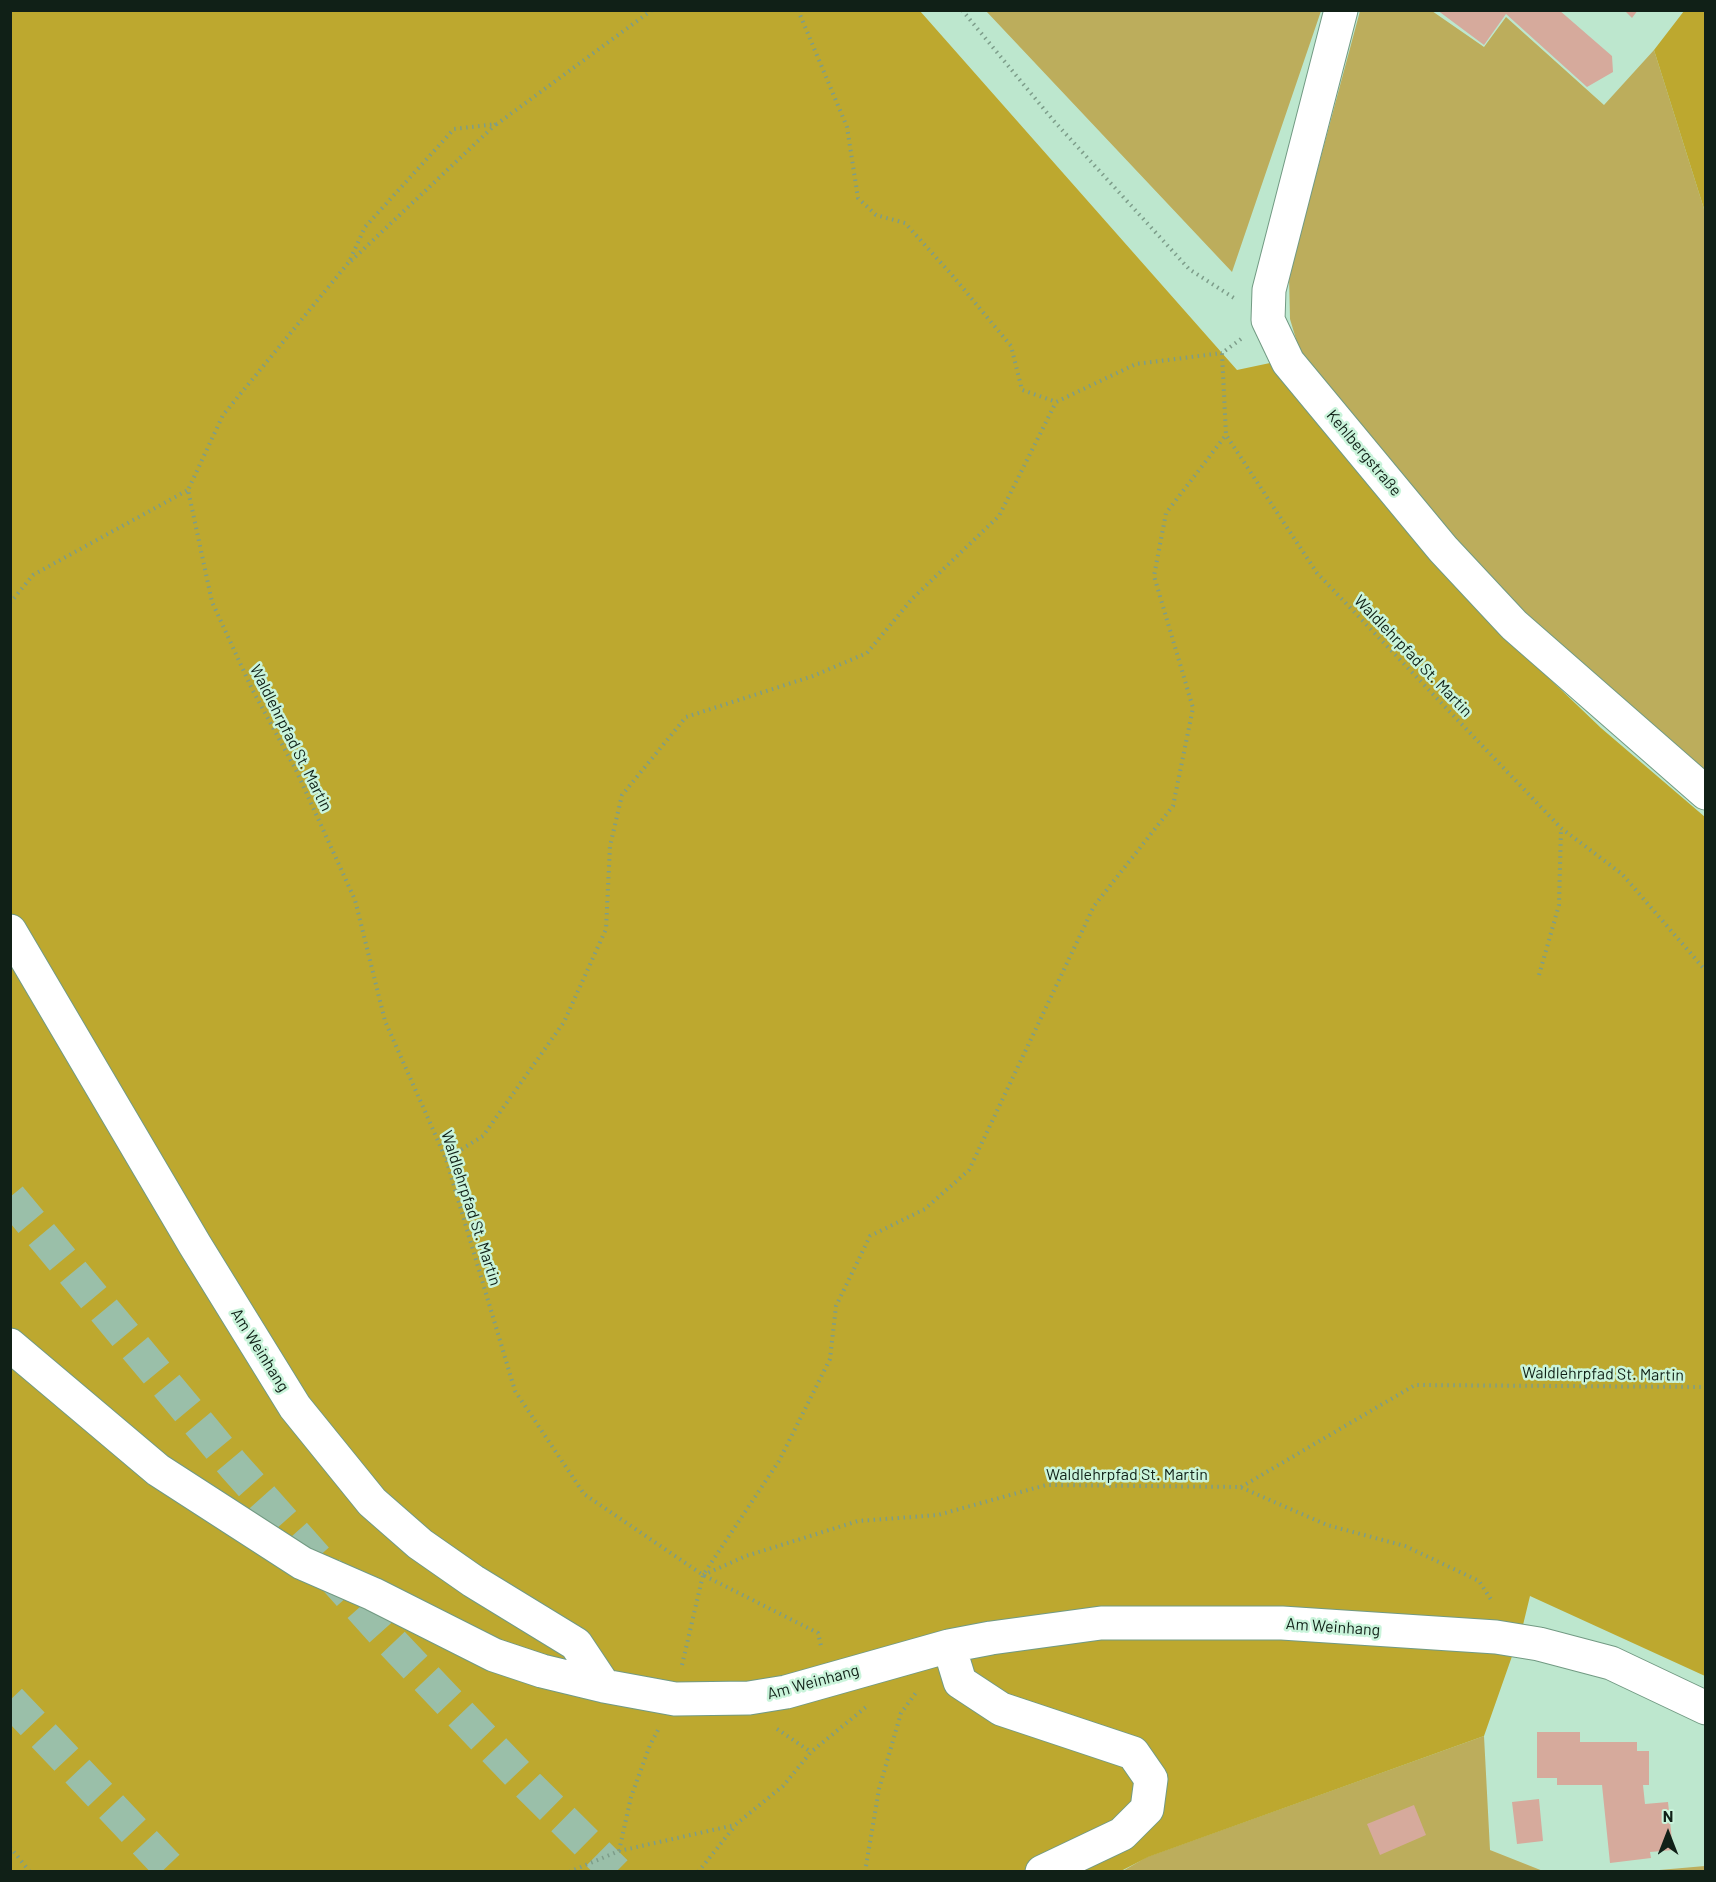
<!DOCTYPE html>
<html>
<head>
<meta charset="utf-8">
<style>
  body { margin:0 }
  #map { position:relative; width:1716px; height:1882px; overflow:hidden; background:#bde7ce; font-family:Barlow,sans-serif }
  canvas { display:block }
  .frame { position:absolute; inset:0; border:12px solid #102017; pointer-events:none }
  .north { position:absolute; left:1638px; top:1804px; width:60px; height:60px; -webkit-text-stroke:4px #caf4db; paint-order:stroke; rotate:0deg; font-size:16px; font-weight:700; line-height:24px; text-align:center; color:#102017 }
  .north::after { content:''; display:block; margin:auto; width:21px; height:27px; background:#102017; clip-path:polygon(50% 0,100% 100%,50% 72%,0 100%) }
</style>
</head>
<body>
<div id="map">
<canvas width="1716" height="1882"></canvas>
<div class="frame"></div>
<div class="north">N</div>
</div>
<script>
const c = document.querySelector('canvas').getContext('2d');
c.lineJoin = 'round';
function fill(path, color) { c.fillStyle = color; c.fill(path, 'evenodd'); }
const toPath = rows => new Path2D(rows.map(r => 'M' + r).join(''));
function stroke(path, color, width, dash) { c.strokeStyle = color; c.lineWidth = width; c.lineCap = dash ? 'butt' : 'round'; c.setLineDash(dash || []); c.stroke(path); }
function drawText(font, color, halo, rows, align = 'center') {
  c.font = font + ' Barlow,sans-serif'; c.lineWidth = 5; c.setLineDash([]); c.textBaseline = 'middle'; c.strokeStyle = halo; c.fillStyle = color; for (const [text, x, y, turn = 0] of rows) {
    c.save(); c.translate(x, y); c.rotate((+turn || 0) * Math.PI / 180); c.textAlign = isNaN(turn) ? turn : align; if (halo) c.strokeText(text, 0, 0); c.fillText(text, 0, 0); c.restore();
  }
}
const green = toPath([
  [986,11,1321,11,1232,272],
  [1360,11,1432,11,1484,47,1506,17,1604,105,1654,50,1705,212,1705,776,1590,679,1524,611,1451,535,1324,383,1299,349,1290,319,1289,276],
  [1484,1736,1490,1850,1543,1871,1121,1872,1147,1857],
  [1705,1866,1705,1871,1648,1871]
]);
const forest = toPath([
  [11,11,920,11,1237,370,1270,363,1528,658,1601,728,1705,817,1705,1676,1530,1596,1523,1625,1484,1736,1148,1857,1121,1871,11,1872],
  [1684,11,1705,11,1705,212,1654,50]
]);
const building = toPath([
  [1437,10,1559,10,1612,56,1613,72,1587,87,1506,14,1484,45],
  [1624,10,1638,10,1632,18],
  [1537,1732,1580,1732,1580,1742,1637,1742,1637,1751,1649,1751,1649,1785,1643,1785,1645,1804,1668,1802,1673,1850,1650,1852,1651,1858,1610,1863,1602,1785,1557,1785,1557,1778,1537,1778],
  [1539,1799,1543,1841,1517,1844,1512,1802],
  [1414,1805,1426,1835,1380,1855,1367,1824]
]);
const highwayTunnel = toPath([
  [10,1197,234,1466,384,1634,529,1786,616,1872],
  [10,1700,173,1872]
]);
const path = toPath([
  [652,10,497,124,454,129,365,227,349,262,223,415,188,490,212,602,252,689,296,770,355,900,385,1021,446,1159,515,1391,584,1494,703,1575,818,1633,821,1646],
  [798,10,847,127,858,198,876,215,905,223,952,275,1011,346,1022,390,1056,402,1136,364,1222,353],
  [962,10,1053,120,1189,269,1234,298],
  [351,261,496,124],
  [1241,339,1222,353,1226,435,1317,573,1561,828,1622,874,1706,971],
  [10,603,33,575,188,490],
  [1539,975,1559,905,1561,829],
  [446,1159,483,1136,564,1022,606,929,610,846,622,795,686,717,813,676,867,653,912,599,999,516,1056,402],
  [1241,1487,1415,1385,1706,1387],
  [703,1575,746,1556,858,1521,938,1515,1046,1485,1240,1487,1327,1525,1405,1546,1479,1581,1492,1601],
  [682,1665,703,1575,779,1461,830,1359,836,1306,870,1236,925,1209,969,1170,1094,906,1173,806,1193,708,1154,576,1166,513,1226,435],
  [777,1729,811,1752],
  [10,1847,30,1872],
  [619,1851,631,1797,650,1745,658,1730],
  [569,1872,619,1851,735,1825,783,1786,811,1752,866,1707],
  [698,1872,735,1826],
  [865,1872,879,1789,901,1713,918,1690]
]);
const minor = toPath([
  [1341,10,1269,290,1268,320,1288,362,1443,549,1514,625,1706,793],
  [10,931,195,1245,295,1407,372,1502,420,1544,473,1581,576,1644,604,1686],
  [10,1345,158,1470,302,1563,373,1594,494,1655,542,1671,604,1686,675,1699,749,1698,786,1692,949,1646,991,1638,1101,1623,1282,1623,1496,1637,1539,1644,1611,1663,1706,1708],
  [949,1646,960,1682,1001,1709,1133,1753,1151,1779,1147,1809,1122,1834,1042,1872]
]);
const streetNames = [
  ["Kehlbergstraße",1364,453,50],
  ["Waldlehrpfad St. Martin",1413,656,46],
  ["Waldlehrpfad St. Martin",291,738,63],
  ["Waldlehrpfad St. Martin",471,1208,72],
  ["Am Weinhang",260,1350,58],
  ["Waldlehrpfad St. Martin",1603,1374,1],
  ["Waldlehrpfad St. Martin",1127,1475],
  ["Am Weinhang",1333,1627,4],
  ["Am Weinhang",813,1682,-15]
];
fill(green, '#bcad5c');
fill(forest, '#bda82f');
fill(building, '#d6aa9c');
stroke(highwayTunnel, '#9abfa9', 33, [33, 16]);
stroke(minor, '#729a83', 35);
stroke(path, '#7d9d8a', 4, [1.5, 4.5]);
stroke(minor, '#fff', 33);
drawText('16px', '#102017', '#caf4db', streetNames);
</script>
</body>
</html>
